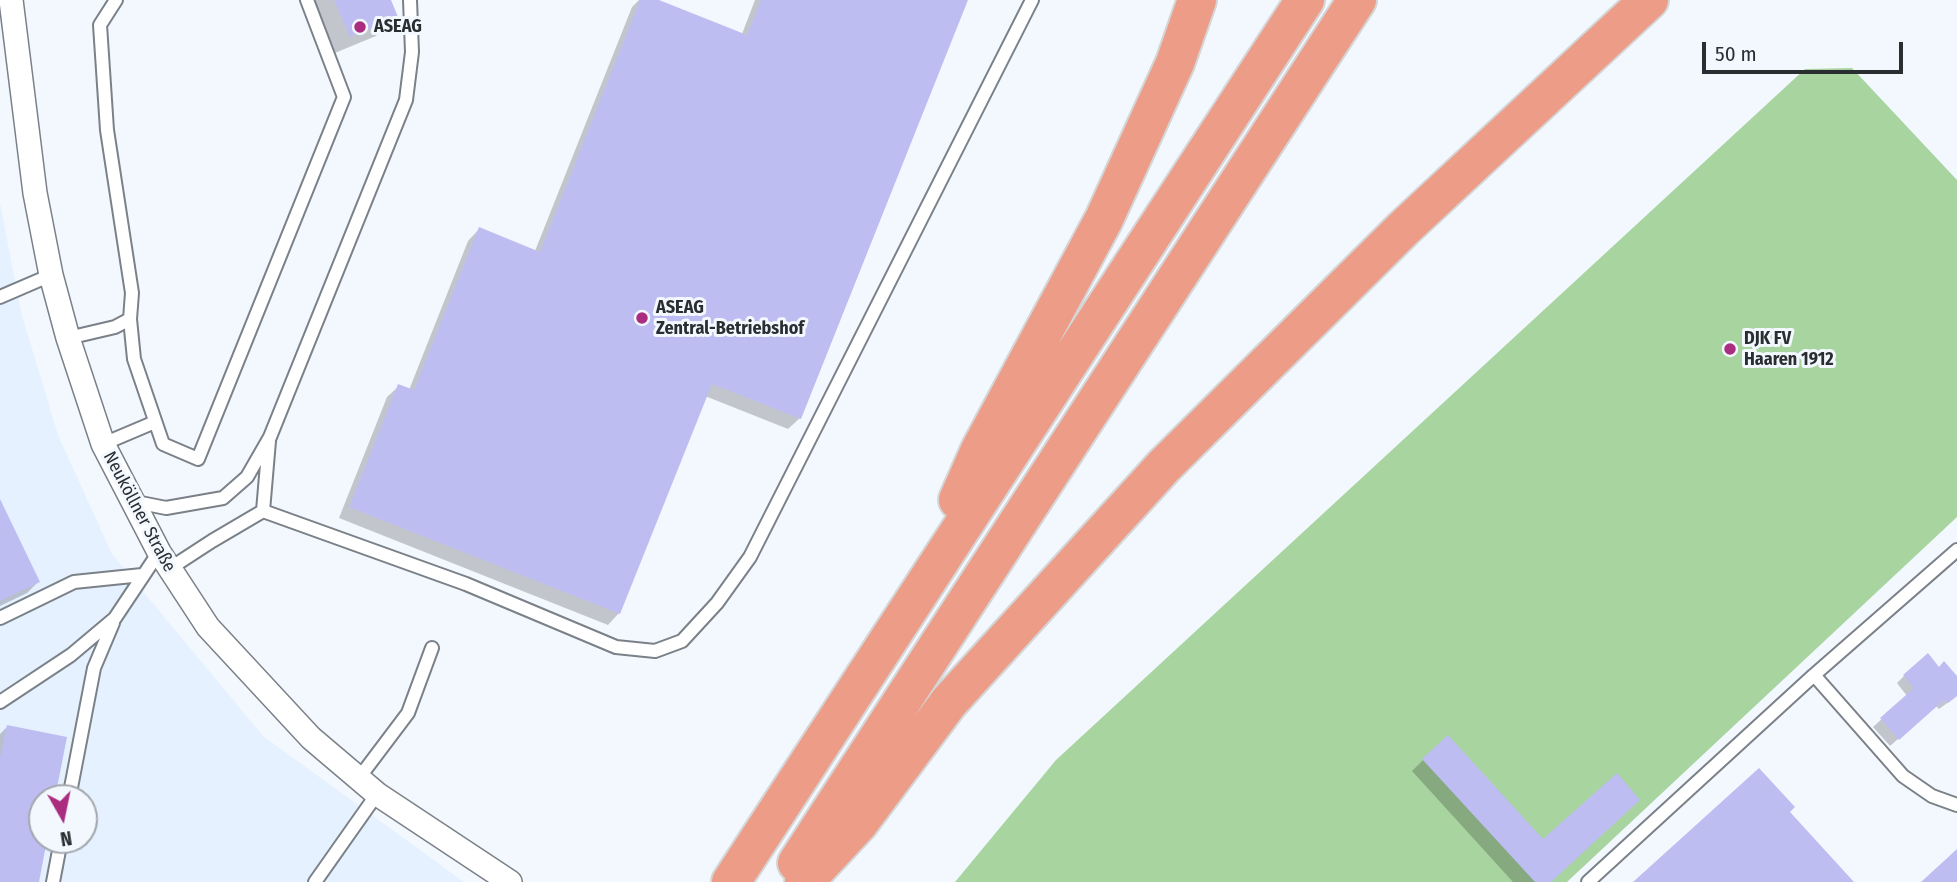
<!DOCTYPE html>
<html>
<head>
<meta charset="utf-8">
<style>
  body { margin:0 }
  #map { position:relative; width:1957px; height:882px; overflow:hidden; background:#f3f8ff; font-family:"Fira Sans Condensed",sans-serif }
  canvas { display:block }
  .north { position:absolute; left:28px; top:784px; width:70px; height:70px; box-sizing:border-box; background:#f3f8ff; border:2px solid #a3a7ad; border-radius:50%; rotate:171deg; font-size:19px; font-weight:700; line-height:28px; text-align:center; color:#2b2e31 }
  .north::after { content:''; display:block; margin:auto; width:24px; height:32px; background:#aa2d7f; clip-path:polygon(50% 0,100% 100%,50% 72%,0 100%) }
  .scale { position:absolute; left:1702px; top:42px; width:201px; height:32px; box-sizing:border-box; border:4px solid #2b2e31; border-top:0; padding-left:9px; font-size:21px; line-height:24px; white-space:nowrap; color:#2b2e31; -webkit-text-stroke:5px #f3f8ff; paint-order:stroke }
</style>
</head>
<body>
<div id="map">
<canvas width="1957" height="882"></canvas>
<div class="north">N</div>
<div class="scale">50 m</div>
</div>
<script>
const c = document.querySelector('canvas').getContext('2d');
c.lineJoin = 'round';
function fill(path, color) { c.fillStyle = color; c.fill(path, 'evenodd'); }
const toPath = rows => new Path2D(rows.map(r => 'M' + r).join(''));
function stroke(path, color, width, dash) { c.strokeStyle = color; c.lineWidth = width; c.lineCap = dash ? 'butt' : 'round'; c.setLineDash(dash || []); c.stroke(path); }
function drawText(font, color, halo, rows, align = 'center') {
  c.font = font + ' "Fira Sans Condensed",sans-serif'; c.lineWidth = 6; c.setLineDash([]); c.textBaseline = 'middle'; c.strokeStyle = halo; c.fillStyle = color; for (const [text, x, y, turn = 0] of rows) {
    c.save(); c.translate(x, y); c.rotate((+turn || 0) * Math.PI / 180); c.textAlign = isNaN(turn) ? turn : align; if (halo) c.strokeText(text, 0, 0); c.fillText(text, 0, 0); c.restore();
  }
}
const built = toPath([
  [0,203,21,312,58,435,112,554,263,736,464,882,0,882],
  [42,798,84,798,84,840,42,840]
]);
const green = toPath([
  [1852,68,1957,180,1957,517,1567,882,955,882,1056,760,1805,69]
]);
const shadow = toPath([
  [306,0,389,0,396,16,376,36,330,55],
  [639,0,654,0,742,34,755,0,967,0,800,418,788,429,705,396,619,613,608,625,339,518,387,397,399,386,409,390,468,241,479,229,535,251,632,7],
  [0,503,38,582,27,593,0,606],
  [1939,669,1957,679,1957,696,1939,709,1936,706,1890,746,1873,727,1907,696,1897,683,1904,676],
  [7,727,53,798,42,798,42,840,45,840,37,882,0,882,0,734],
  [1423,760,1542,842,1549,882,1513,882,1412,771]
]);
const building = toPath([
  [334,0,391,0,398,17,350,37],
  [640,0,659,0,747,35,761,0,968,0,801,419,712,384,620,614,349,507,398,384,414,390,479,227,540,252],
  [0,499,40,582,0,601],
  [1928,653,1939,667,1944,661,1957,676,1957,696,1948,703,1944,700,1899,740,1880,718,1914,688,1903,675],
  [7,725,67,737,55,798,42,798,42,840,47,840,39,882,0,882,0,758],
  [1448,735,1543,839,1617,773,1640,800,1551,882,1535,882,1422,759],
  [1759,768,1795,807,1790,812,1854,882,1633,882],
  [1957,849,1957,882,1921,882]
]);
const service = toPath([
  [116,0,100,25,107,130,132,293,130,319,134,359,163,444,198,459,344,97,307,0],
  [0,297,51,275],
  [68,338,115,327,130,319],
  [103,444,155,422],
  [131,501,166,508,223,498,247,477,270,437,406,100,412,52,410,0],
  [263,511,269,441],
  [169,569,212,541,263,511,466,584,616,647,655,651,682,641,717,603,750,557,1032,0],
  [0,618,74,582,142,575],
  [1814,675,1903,776,1932,796,1957,805],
  [0,702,71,655,115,618,159,552],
  [359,778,408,713,432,648],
  [69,798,94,668,113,623],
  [53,882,61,840],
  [315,882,377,794],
  [1588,882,1814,675,1957,550]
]);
const minor = toPath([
  [11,0,35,193,51,275,68,338,103,444,159,552,208,627,311,738,377,794,510,882]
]);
const motorway = toPath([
  [958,500,980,450,1104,219,1175,63,1197,0],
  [797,863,1357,0],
  [731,882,1305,0],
  [804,882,859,823,949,702,1164,466,1404,228,1649,0]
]);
const markers = [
  [360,27,7,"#aa2d7f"],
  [642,318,7,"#aa2d7f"],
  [1730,349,7,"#aa2d7f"]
];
const poiNames = [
  ["ASEAG",374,27],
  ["ASEAG",656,308],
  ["Zentral-Betriebshof",656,329],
  ["DJK FV",1744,339],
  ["Haaren 1912",1744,360]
];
const streetNames = [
  ["Neuköllner Straße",139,512,62]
];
fill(built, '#e5f1ff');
fill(green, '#a8d4a0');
fill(shadow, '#0003');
fill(building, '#bdbdf1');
stroke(service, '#7b8188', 16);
stroke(minor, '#7b8188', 26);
stroke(motorway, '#d5d5d6', 42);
stroke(service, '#fff', 12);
stroke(minor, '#fff', 23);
stroke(motorway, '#ed9c87', 38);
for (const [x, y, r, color] of markers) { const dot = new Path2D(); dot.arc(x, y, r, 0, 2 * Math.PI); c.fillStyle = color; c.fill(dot); stroke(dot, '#f3f8ff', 2.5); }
drawText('bold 18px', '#2b2e31', '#f3f8ff', poiNames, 'left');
drawText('18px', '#2b2e31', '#f3f8ff', streetNames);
</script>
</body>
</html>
